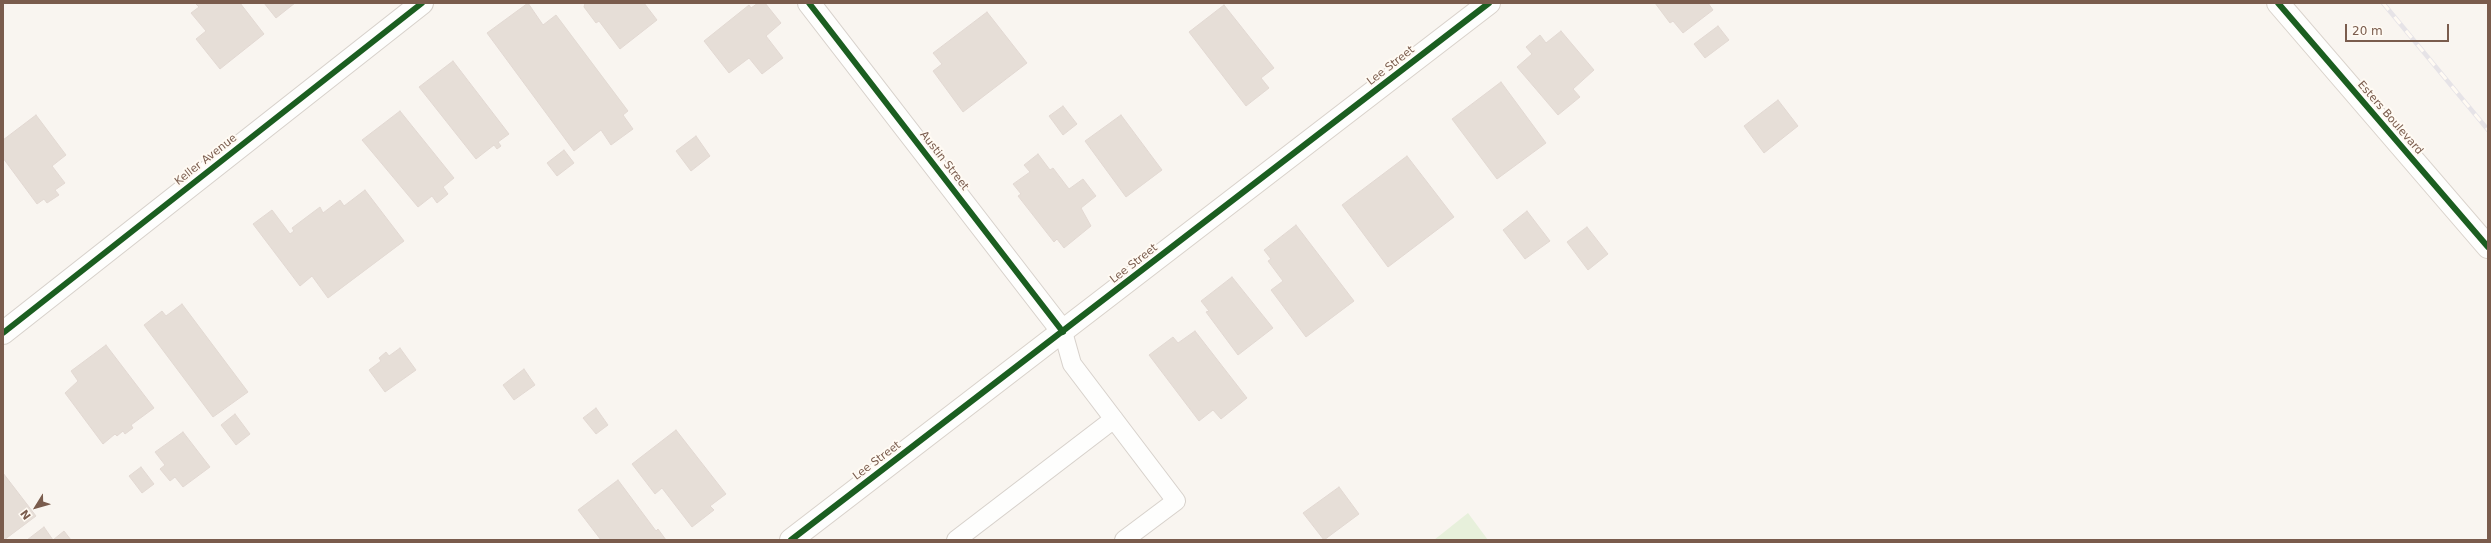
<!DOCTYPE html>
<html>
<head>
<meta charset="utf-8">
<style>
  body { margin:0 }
  #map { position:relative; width:2491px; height:543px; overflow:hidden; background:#f9f5f0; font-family:"DejaVu Sans",sans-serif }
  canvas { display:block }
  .frame { position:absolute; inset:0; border:4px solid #7a5c4d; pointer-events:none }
  .north { position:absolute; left:16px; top:487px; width:40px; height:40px; -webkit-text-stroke:3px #fffaf3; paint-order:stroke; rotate:233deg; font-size:11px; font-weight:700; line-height:16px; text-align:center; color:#7a5c4d }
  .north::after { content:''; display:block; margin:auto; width:14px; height:18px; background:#7a5c4d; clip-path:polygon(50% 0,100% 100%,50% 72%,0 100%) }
  .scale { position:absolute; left:2345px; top:24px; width:104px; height:18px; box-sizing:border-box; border:2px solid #7a5c4d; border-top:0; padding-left:5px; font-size:12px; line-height:14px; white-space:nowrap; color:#7a5c4d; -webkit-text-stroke:3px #fffaf3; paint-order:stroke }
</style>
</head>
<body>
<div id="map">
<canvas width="2491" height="543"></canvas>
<div class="frame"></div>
<div class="north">N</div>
<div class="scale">20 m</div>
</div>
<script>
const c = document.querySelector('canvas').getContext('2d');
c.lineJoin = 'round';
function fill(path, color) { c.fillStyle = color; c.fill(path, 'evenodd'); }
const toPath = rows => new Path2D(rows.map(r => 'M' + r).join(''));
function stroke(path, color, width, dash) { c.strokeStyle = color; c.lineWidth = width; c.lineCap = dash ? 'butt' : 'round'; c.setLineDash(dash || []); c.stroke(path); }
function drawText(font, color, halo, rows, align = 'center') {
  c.font = font + ' "DejaVu Sans",sans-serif'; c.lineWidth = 4; c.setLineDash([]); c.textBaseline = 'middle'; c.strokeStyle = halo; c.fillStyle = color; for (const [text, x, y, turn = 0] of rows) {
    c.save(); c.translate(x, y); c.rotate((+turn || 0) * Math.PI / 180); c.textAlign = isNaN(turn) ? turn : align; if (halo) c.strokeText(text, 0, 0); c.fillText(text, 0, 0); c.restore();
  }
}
const green = toPath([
  [1468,513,1488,540,1434,540]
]);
const building = toPath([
  [195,3,240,3,264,34,220,69,196,39,206,31,191,13,199,7,195,3],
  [264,3,295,3,276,18,264,3],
  [528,3,543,25,556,15,628,111,623,115,633,129,611,145,601,130,574,151,487,33,528,3],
  [585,3,644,3,657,20,620,49,599,21,596,23,584,7,585,3],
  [758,3,765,3,781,23,766,36,783,58,762,74,749,58,729,73,704,41,749,5,751,8,758,3],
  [1655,3,1708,3,1713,10,1683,33,1673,21,1670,23,1655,3],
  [1224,5,1274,68,1261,78,1269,88,1246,106,1189,32,1224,5],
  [987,12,1027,63,963,112,933,71,942,64,933,53,987,12],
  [1718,26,1729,40,1705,58,1694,44,1718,26],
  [1561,31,1594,70,1573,89,1580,97,1558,115,1517,67,1532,54,1526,47,1540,35,1546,43,1561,31],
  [453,61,509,134,498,142,501,146,497,149,494,145,476,159,419,87,453,61],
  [1501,82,1546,143,1497,179,1452,119,1501,82],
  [1778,100,1798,126,1764,153,1744,126,1778,100],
  [1063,106,1077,124,1063,135,1049,116,1063,106],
  [400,111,454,178,443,187,448,194,437,203,432,196,418,207,362,140,400,111],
  [36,115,66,155,52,166,65,183,55,190,59,195,47,203,44,199,37,204,3,158,3,140,36,115],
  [1121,115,1162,170,1126,197,1085,141,1121,115],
  [696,136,710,156,691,171,676,151,696,136],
  [564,150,574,163,557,176,547,163,564,150],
  [1038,154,1050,170,1053,168,1069,189,1083,179,1096,196,1081,208,1091,226,1064,248,1057,239,1054,242,1018,196,1021,194,1013,184,1030,172,1024,165,1038,154],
  [1407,156,1454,217,1388,267,1342,205,1407,156],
  [365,190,404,241,328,298,312,276,300,286,253,224,272,210,290,234,294,231,292,228,320,207,323,213,340,200,344,206,365,190],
  [1527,211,1550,241,1525,259,1503,230,1527,211],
  [1296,225,1354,301,1306,337,1271,290,1283,281,1268,261,1271,259,1264,250,1296,225],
  [1587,227,1608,254,1588,270,1567,242,1587,227],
  [1232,277,1273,328,1238,355,1206,312,1209,311,1201,301,1232,277],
  [182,304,248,392,213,417,144,325,162,311,166,316,182,304],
  [1195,331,1247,398,1221,419,1213,410,1199,421,1149,355,1173,337,1178,343,1195,331],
  [106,345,154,408,131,425,133,428,125,434,123,431,117,436,115,434,103,444,65,393,78,381,71,371,106,345],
  [400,348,416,370,385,392,369,370,381,361,379,358,386,352,389,356,400,348],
  [524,369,535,385,514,400,503,385,524,369],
  [596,408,608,425,596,434,583,418,596,408],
  [235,414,250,434,236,445,221,425,235,414],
  [676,430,726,494,710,506,714,510,692,527,662,488,655,494,632,464,676,430],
  [183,432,210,467,183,487,175,477,170,481,160,469,165,465,155,452,183,432],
  [141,467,154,484,142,493,129,476,141,467],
  [3,473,36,516,4,540,3,540,3,473],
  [618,480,656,531,658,529,666,540,601,540,578,510,618,480],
  [1339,487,1359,514,1324,540,1303,513,1339,487],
  [44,527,53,540,64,531,71,540,27,540,44,527]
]);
const lane = toPath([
  [1063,332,1072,364,1176,501,1124,540],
  [956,540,1114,419]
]);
const street = toPath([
  [809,3,1063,332],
  [3,333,422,3]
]);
const secondary = toPath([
  [2278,3,2488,247],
  [791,540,1489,3]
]);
const rail = toPath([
  [2383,3,2488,130]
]);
const cycleway = toPath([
  [809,3,1063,332],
  [2278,3,2488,247],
  [3,333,422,3],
  [791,540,1489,3]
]);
const streetNames = [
  ["Lee Street",1391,66,-38],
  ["Esters Boulevard",2390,118,49],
  ["Keller Avenue",206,160,-38],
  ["Austin Street",944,161,52],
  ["Lee Street",1134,264,-38],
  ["Lee Street",877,461,-37]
];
fill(green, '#e7f0db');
fill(building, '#e6ded7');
stroke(building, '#e2d8d2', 1);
stroke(lane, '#d7d1cb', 20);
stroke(street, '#d7d1cb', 24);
stroke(secondary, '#d9d2cb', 24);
stroke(lane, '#fefefd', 18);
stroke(street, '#fefefd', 22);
stroke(secondary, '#fefefd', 22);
stroke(rail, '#e6e3e7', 4.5);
stroke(rail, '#fffaf3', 3, [9]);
stroke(cycleway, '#1b5e20', 6);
drawText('11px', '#7a5c4d', '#fffaf3', streetNames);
</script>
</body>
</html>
